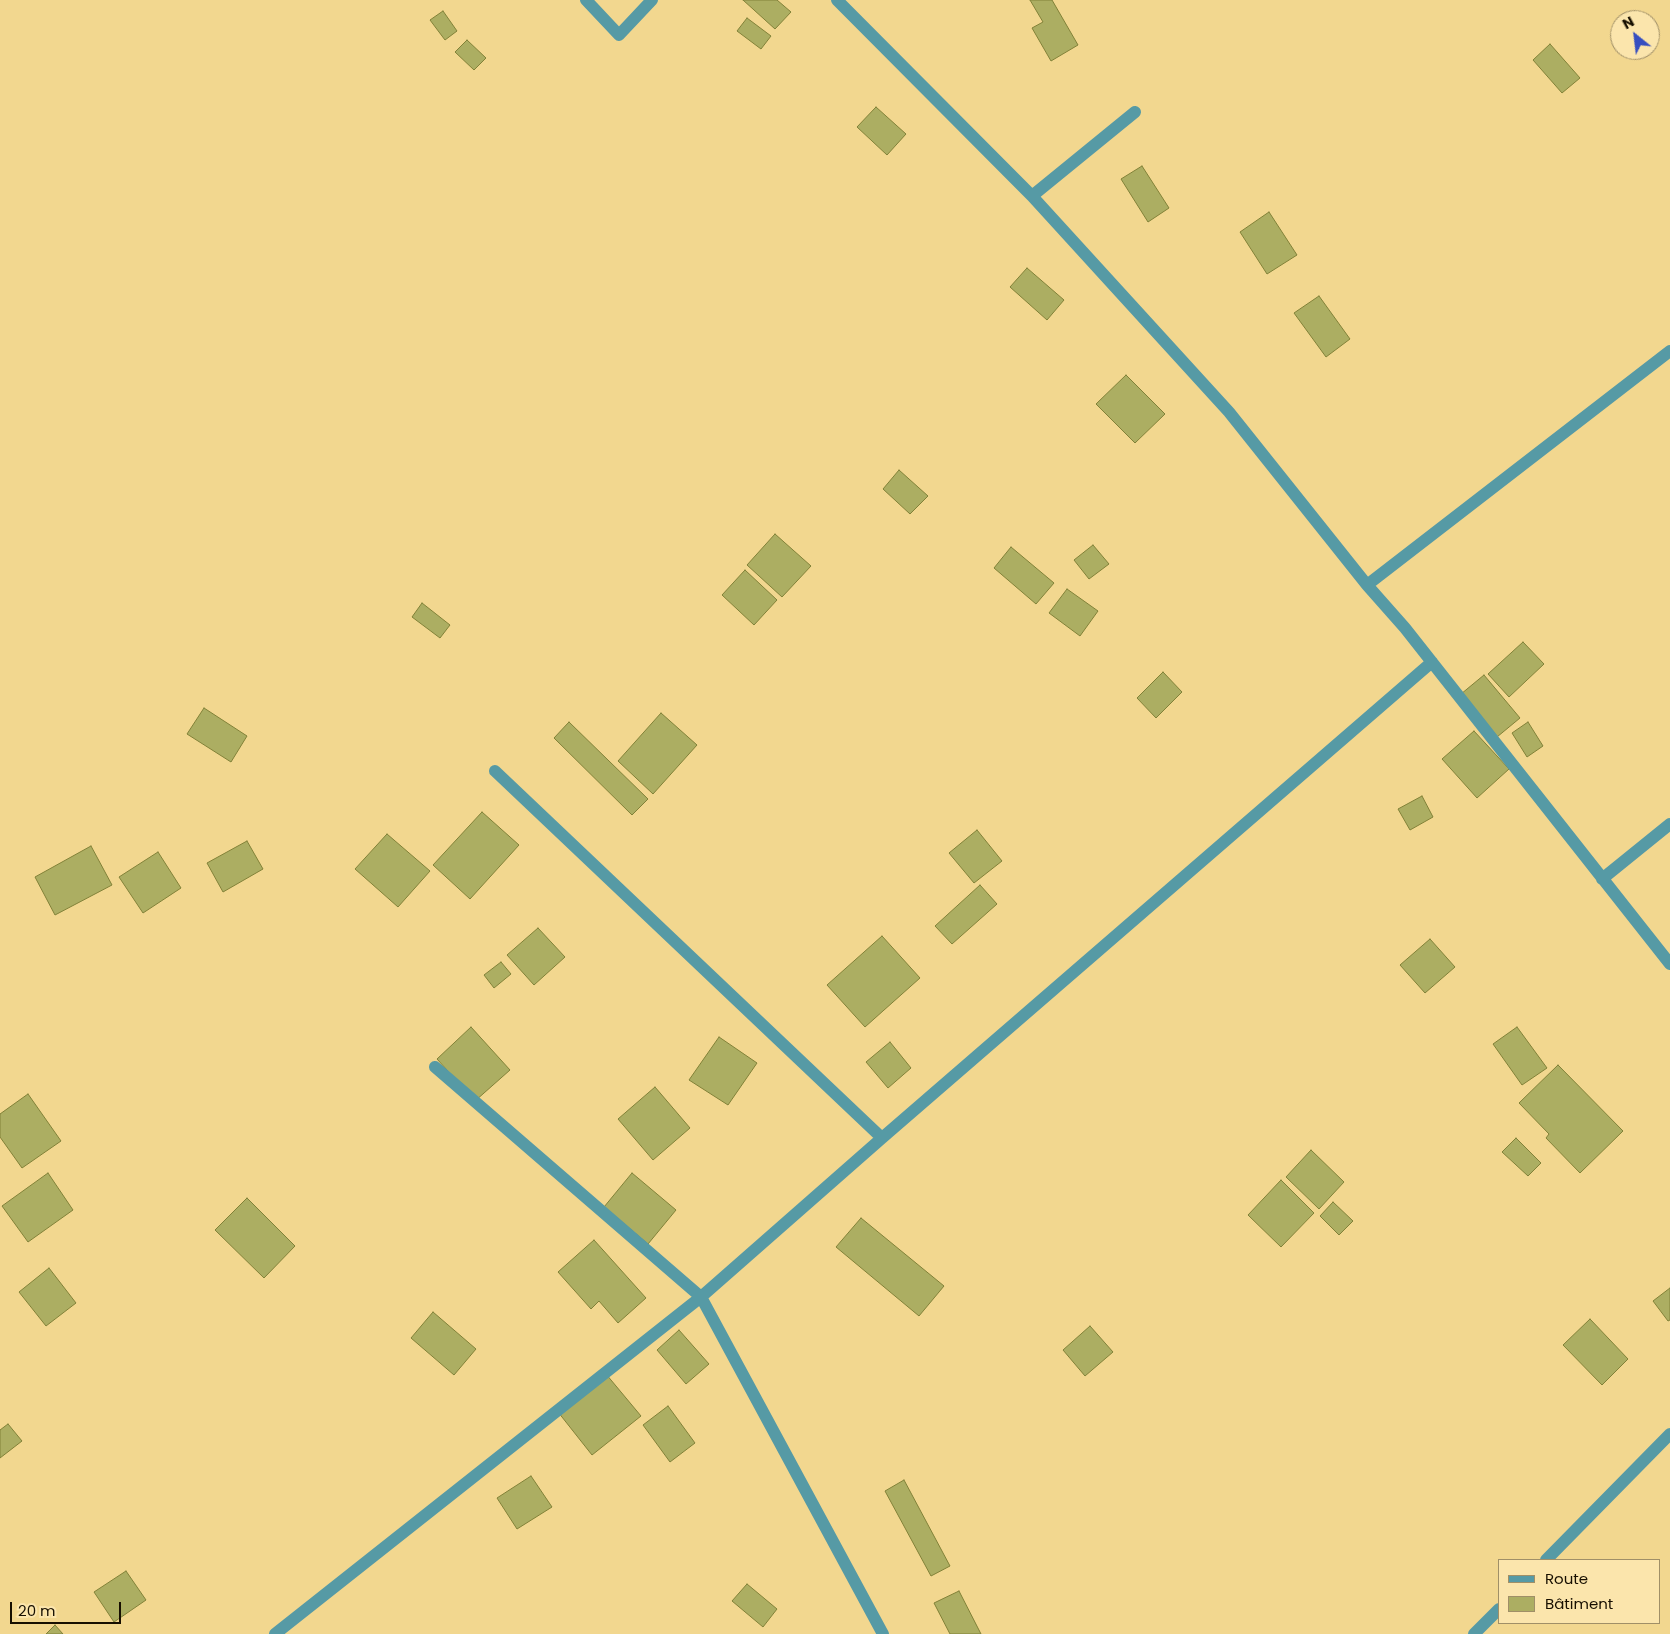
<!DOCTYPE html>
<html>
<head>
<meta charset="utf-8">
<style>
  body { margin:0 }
  #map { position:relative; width:1670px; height:1634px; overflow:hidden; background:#f2d78f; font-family:Poppins,sans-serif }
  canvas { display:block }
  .legend { position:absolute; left:1498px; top:1559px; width:162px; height:65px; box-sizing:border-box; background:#fbe5ac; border:1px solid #a08f67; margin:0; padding:6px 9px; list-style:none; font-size:15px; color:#170f00 }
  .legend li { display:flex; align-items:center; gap:10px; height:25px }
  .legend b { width:25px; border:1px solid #a08f67 }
  .north { position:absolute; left:1610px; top:10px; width:50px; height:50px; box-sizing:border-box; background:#fbe5ac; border:1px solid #a08f67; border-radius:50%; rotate:331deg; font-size:14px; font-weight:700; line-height:20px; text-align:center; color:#170f00 }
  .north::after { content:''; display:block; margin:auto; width:18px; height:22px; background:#364ec0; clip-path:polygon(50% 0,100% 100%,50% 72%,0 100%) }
  .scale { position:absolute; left:10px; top:1602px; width:111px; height:22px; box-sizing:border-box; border:2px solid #170f00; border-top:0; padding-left:6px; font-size:15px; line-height:18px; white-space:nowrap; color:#170f00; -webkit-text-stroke:4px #fbe5ac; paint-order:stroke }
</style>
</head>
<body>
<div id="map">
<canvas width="1670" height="1634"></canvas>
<ul class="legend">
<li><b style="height:6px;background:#569aa5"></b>Route</li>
<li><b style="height:14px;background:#acae62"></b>Bâtiment</li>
</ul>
<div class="north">N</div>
<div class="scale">20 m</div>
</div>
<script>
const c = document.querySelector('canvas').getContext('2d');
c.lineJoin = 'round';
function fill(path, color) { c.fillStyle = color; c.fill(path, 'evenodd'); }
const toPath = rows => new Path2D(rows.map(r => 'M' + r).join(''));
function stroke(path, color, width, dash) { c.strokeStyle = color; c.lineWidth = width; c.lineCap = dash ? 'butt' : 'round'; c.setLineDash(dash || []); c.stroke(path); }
const building = toPath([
  [743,0,777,0,791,12,775,29,743,0],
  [1030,0,1052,0,1078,45,1051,61,1032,28,1043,22,1030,0],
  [443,11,457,31,445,40,430,20,443,11],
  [747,18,771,36,761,49,737,31,747,18],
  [467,40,486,58,474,70,455,52,467,40],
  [1550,44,1580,78,1562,93,1533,60,1550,44],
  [876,107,906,134,887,155,857,127,876,107],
  [1142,166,1169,208,1148,222,1121,179,1142,166],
  [1269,212,1297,255,1267,274,1240,232,1269,212],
  [1027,268,1064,300,1047,320,1010,287,1027,268],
  [1319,296,1350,339,1326,357,1294,313,1319,296],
  [1126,375,1165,414,1135,443,1096,404,1126,375],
  [899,470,928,496,910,514,883,489,899,470],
  [775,534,811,566,782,597,747,565,775,534],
  [1093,545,1109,564,1089,579,1074,560,1093,545],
  [1011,547,1054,583,1036,604,994,568,1011,547],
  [745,570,777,600,754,625,722,595,745,570],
  [1067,589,1098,611,1080,636,1049,613,1067,589],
  [422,603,450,625,440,638,412,617,422,603],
  [1523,642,1544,664,1509,697,1488,674,1523,642],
  [1163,672,1182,692,1156,718,1137,698,1163,672],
  [1484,675,1520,718,1497,737,1461,694,1484,675],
  [204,708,247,736,231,762,187,734,204,708],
  [661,713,697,745,653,794,618,761,661,713],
  [569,722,648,799,632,815,554,738,569,722],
  [1528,722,1543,746,1527,757,1512,733,1528,722],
  [1474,731,1509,769,1477,798,1442,759,1474,731],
  [1422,796,1433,817,1410,830,1398,809,1422,796],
  [482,812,519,845,470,899,433,865,482,812],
  [977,830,1002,861,974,883,949,853,977,830],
  [387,834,430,871,398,907,355,869,387,834],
  [247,841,263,869,223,892,207,863,247,841],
  [91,846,112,885,55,915,35,877,91,846],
  [158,852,181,888,143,913,119,877,158,852],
  [980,885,997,904,952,944,935,926,980,885],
  [538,928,565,957,534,985,507,955,538,928],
  [882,936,920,978,865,1027,827,985,882,936],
  [1430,939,1455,967,1425,993,1400,965,1430,939],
  [501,962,511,974,494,988,484,975,501,962],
  [471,1027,510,1070,475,1101,437,1059,471,1027],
  [1517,1027,1547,1068,1522,1085,1493,1044,1517,1027],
  [719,1037,757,1063,728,1105,689,1080,719,1037],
  [890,1042,911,1068,888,1088,866,1062,890,1042],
  [1558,1065,1623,1131,1580,1173,1546,1138,1549,1134,1519,1103,1558,1065],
  [655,1087,690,1128,653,1160,618,1119,655,1087],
  [28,1094,61,1141,22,1168,0,1137,0,1114,28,1094],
  [1516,1138,1541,1163,1528,1176,1502,1152,1516,1138],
  [1311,1150,1344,1182,1319,1209,1286,1177,1311,1150],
  [48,1173,73,1210,28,1242,2,1206,48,1173],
  [632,1173,676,1210,648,1244,604,1207,632,1173],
  [1281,1180,1314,1213,1281,1247,1248,1215,1281,1180],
  [247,1198,295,1246,264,1278,215,1230,247,1198],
  [1333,1202,1353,1221,1339,1235,1320,1216,1333,1202],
  [861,1218,944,1286,919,1316,836,1247,861,1218],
  [594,1240,646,1298,618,1323,599,1301,591,1309,558,1272,594,1240],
  [49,1268,76,1303,46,1326,19,1292,49,1268],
  [1670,1288,1670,1320,1668,1321,1653,1301,1670,1288],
  [433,1312,476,1349,454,1375,411,1338,433,1312],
  [1590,1319,1628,1359,1602,1385,1563,1345,1590,1319],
  [1090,1326,1113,1352,1085,1376,1063,1350,1090,1326],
  [679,1330,709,1364,686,1384,657,1350,679,1330],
  [606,1374,641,1416,592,1455,558,1412,606,1374],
  [668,1406,695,1443,670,1462,643,1425,668,1406],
  [8,1424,22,1441,0,1458,0,1430,8,1424],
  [531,1476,552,1507,517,1529,497,1498,531,1476],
  [904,1480,950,1566,931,1576,885,1491,904,1480],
  [126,1571,146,1600,114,1622,94,1592,126,1571],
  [747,1584,777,1609,763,1627,732,1601,747,1584],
  [959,1591,981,1634,950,1634,934,1603,959,1591],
  [55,1625,63,1634,46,1634,55,1625]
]);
const minor = toPath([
  [586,0,619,35,652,0],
  [837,0,1032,196,1229,412,1367,585,1405,628,1670,964],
  [1032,196,1135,112],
  [1367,585,1670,351],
  [495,771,882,1138],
  [1602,879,1670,824],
  [435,1067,701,1297,883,1634],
  [1546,1560,1670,1434],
  [275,1634,701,1297,882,1138,1432,662],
  [1474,1634,1499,1609]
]);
fill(building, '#acae62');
stroke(building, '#818138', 1);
stroke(minor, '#569aa5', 12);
</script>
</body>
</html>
